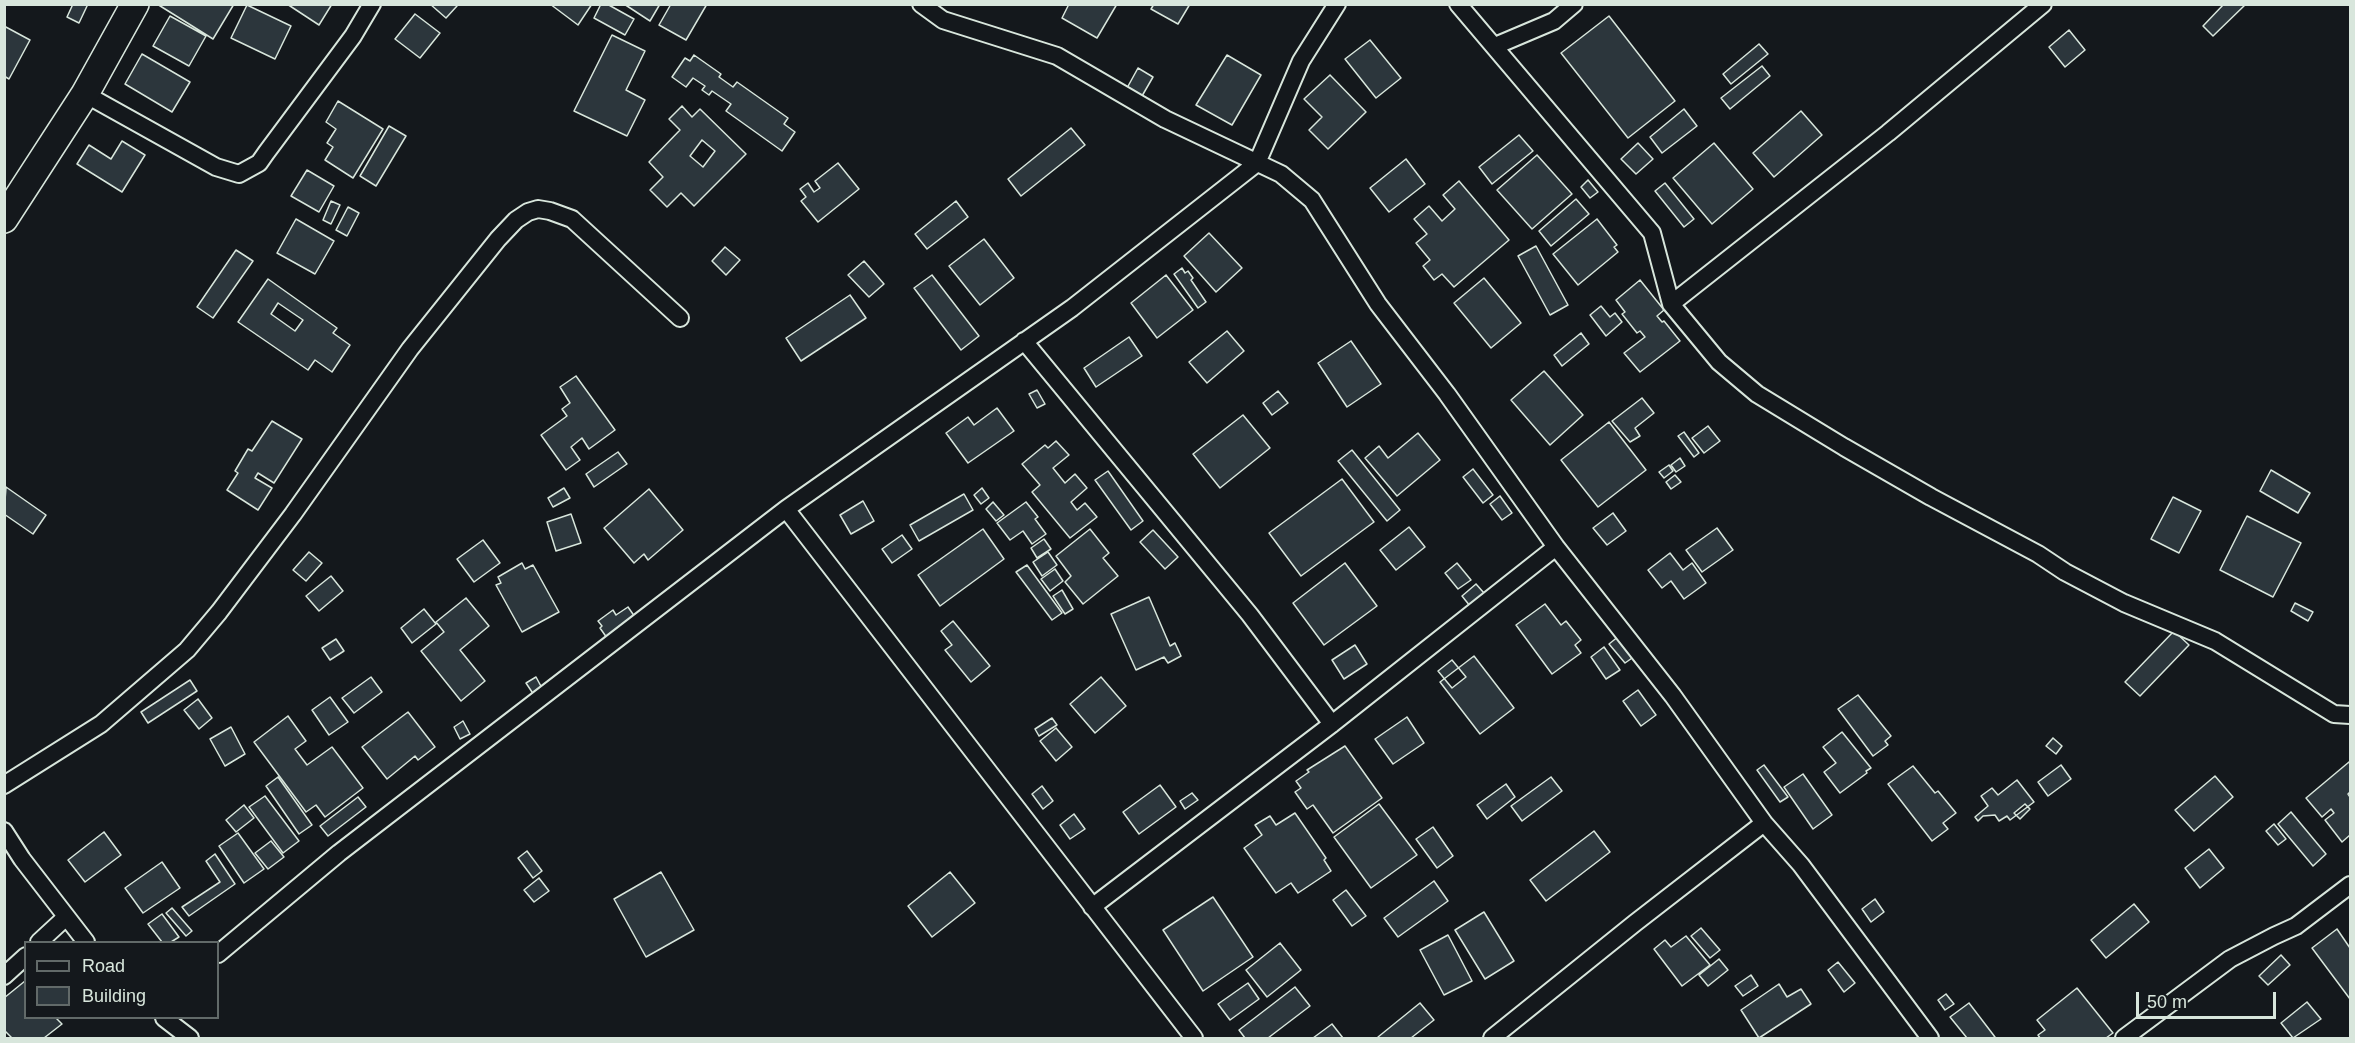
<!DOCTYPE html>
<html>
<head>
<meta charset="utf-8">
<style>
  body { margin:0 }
  #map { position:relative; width:2355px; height:1043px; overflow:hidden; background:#14181c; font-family:Arial,sans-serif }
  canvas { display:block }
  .frame { position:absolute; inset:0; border:6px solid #d8e6dc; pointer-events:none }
  .legend { position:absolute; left:24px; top:941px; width:195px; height:78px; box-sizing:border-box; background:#14181c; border:2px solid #626a69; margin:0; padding:8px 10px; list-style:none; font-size:18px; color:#d8e6dc }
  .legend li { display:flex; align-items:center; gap:12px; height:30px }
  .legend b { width:30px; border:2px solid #626a69 }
  .scale { position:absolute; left:2136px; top:992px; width:140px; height:27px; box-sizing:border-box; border:3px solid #d8e6dc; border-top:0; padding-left:8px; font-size:18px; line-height:21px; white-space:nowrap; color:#d8e6dc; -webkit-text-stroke:4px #14181c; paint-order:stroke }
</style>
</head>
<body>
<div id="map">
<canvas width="2355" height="1043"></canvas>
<div class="frame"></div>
<ul class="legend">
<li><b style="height:8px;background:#14181c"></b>Road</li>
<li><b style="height:16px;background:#2c363c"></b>Building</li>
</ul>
<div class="scale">50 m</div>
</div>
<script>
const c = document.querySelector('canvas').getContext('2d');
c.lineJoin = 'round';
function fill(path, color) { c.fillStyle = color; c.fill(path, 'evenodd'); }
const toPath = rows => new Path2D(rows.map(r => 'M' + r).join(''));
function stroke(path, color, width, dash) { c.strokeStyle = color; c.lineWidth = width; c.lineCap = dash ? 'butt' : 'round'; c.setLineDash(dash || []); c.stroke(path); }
const building = toPath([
  [73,4,88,4,79,23,67,17,73,4],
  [157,4,234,4,213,39,157,4],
  [287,4,332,4,319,25,287,4],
  [430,4,456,4,457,6,446,18,430,4],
  [550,4,592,4,578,25,550,4],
  [601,4,607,4,634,19,625,35,594,18,601,4],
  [624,4,660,4,650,21,624,4],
  [671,4,707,4,686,40,659,25,671,4],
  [1069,4,1117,4,1097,38,1062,18,1069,4],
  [1154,4,1190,4,1178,24,1151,9,1154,4],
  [2224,4,2246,4,2213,36,2203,26,2224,4],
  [247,5,291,26,275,59,231,38,247,5],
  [415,14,440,33,420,58,395,39,415,14],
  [170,16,206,36,189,66,153,46,170,16],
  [1609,16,1675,101,1628,138,1561,53,1609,16],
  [4,26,30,40,9,79,4,76,4,26],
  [2069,30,2085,50,2065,67,2049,47,2069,30],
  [612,35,645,51,626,90,645,100,627,136,574,111,612,35],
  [1370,40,1401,78,1376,98,1345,59,1370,40],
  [1759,44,1768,54,1731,84,1723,74,1759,44],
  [142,54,190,82,172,112,125,84,142,54],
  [694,55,721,74,719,77,733,87,737,82,788,118,784,124,795,132,782,151,726,111,731,104,712,91,709,95,702,90,705,86,693,78,686,87,672,77,685,58,690,61,694,55],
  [1227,55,1261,75,1232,125,1196,105,1227,55],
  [1762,66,1770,76,1730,109,1721,98,1762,66],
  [1138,68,1153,77,1142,96,1127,88,1138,68],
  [1330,75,1366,112,1328,149,1309,130,1322,117,1304,99,1330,75],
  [338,101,383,129,353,178,325,160,333,147,327,143,336,129,326,122,338,101],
  [682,106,692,117,700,109,746,154,694,206,681,193,667,207,650,190,663,177,649,162,680,130,669,119,682,106],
  [702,140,715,151,703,167,690,156,702,140],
  [1684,109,1697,126,1662,153,1650,137,1684,109],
  [1801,111,1822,135,1774,177,1753,153,1801,111],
  [389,126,406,136,376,186,360,176,389,126],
  [1071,128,1085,145,1021,196,1008,179,1071,128],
  [1519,135,1533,151,1492,184,1479,167,1519,135],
  [122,141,145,155,122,192,77,164,89,145,111,159,122,141],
  [1638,143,1653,159,1636,174,1621,159,1638,143],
  [1714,143,1753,189,1712,224,1673,178,1714,143],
  [1537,155,1572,194,1532,229,1497,190,1537,155],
  [1406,159,1425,184,1389,212,1370,188,1406,159],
  [838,163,859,189,818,222,801,201,806,197,800,189,808,183,814,192,820,188,815,181,838,163],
  [307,170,334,186,319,212,291,196,307,170],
  [1588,180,1598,192,1590,198,1581,187,1588,180],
  [1459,181,1509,240,1454,287,1442,274,1434,280,1423,266,1430,260,1416,243,1427,234,1414,219,1429,206,1442,221,1455,209,1443,195,1459,181],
  [1665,183,1694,219,1684,227,1655,191,1665,183],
  [1576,199,1589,214,1551,246,1539,231,1576,199],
  [331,201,340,205,331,224,323,220,331,201],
  [956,201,968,217,927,249,915,234,956,201],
  [348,207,359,213,347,236,336,230,348,207],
  [296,219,334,241,315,274,277,253,296,219],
  [1597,219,1617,245,1614,247,1618,252,1578,285,1553,254,1597,219],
  [1209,233,1242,268,1216,292,1184,256,1209,233],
  [984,239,1014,278,980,305,949,266,984,239],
  [1536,246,1568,305,1550,315,1518,256,1536,246],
  [725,247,740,260,726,275,712,261,725,247],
  [236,250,253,261,213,318,197,307,236,250],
  [864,261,884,284,869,297,848,275,864,261],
  [1182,268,1185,273,1188,271,1193,278,1191,280,1206,302,1198,308,1174,274,1182,268],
  [932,275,979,336,961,350,914,288,932,275],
  [1166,275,1193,310,1157,338,1131,303,1166,275],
  [1484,278,1521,323,1491,348,1454,303,1484,278],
  [268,279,337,328,333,333,350,345,332,372,315,360,308,370,238,322,268,279],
  [278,303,303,320,295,331,271,314,278,303],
  [1640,280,1664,310,1657,316,1662,322,1664,321,1680,341,1640,372,1624,353,1645,337,1640,331,1637,333,1622,314,1625,312,1616,300,1640,280],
  [850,295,866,318,801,361,786,338,850,295],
  [1601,306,1610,317,1615,313,1622,322,1606,336,1590,315,1601,306],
  [1227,331,1244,351,1207,383,1189,362,1227,331],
  [1581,333,1589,344,1562,366,1554,355,1581,333],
  [1129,337,1142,356,1096,387,1084,368,1129,337],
  [1351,341,1381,384,1347,407,1318,363,1351,341],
  [1544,371,1583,415,1550,445,1511,400,1544,371],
  [576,376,615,430,589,449,582,438,571,447,580,460,566,470,541,435,567,416,562,409,570,403,560,387,576,376],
  [1037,390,1045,404,1037,408,1029,394,1037,390],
  [1278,391,1288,403,1272,415,1263,403,1278,391],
  [1642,398,1654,413,1635,428,1640,436,1630,442,1612,421,1642,398],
  [997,408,1014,431,968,463,946,433,968,417,974,425,997,408],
  [1243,415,1270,448,1220,488,1193,454,1243,415],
  [272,421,302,439,274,483,258,473,255,478,272,488,258,510,227,490,238,473,235,471,248,449,252,451,272,421],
  [1609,422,1646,470,1598,507,1561,460,1609,422],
  [1708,426,1720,441,1704,453,1692,438,1708,426],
  [1684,432,1699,453,1694,457,1678,436,1684,432],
  [1418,433,1440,460,1397,496,1365,458,1379,446,1388,458,1418,433],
  [1056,441,1069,455,1053,468,1065,483,1075,474,1087,488,1071,502,1077,510,1085,503,1097,517,1070,538,1032,492,1040,485,1022,464,1045,445,1048,448,1056,441],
  [1352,450,1400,510,1387,521,1338,461,1352,450],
  [618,452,627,464,594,487,586,474,618,452],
  [1680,458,1685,466,1676,472,1671,465,1680,458],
  [1669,465,1673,471,1664,478,1659,472,1669,465],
  [1473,469,1493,495,1483,503,1463,477,1473,469],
  [2271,470,2310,493,2298,513,2260,491,2271,470],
  [1108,471,1143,521,1131,530,1095,480,1108,471],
  [1675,475,1681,482,1671,489,1666,482,1675,475],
  [1342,479,1374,522,1301,576,1269,533,1342,479],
  [6,487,46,515,33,534,4,514,6,487],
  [564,488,570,498,553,507,548,498,564,488],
  [982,488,989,498,981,504,974,495,982,488],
  [649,489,683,530,648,560,644,554,634,563,604,528,649,489],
  [964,494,973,510,919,541,910,525,964,494],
  [1500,496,1512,513,1502,520,1490,504,1500,496],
  [2173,497,2201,511,2179,553,2151,539,2173,497],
  [863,501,874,521,851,534,840,515,863,501],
  [993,502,1004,515,996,521,986,509,993,502],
  [1026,502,1038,517,1035,519,1046,534,1032,544,1023,531,1010,540,997,523,1026,502],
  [1613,513,1626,531,1607,545,1593,528,1613,513],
  [571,514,581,543,556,551,547,522,571,514],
  [2247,516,2301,543,2273,597,2220,570,2247,516],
  [1409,527,1425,547,1396,570,1380,550,1409,527],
  [1717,528,1733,550,1702,572,1686,550,1717,528],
  [983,529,1004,559,940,606,918,575,983,529],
  [1090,529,1109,553,1103,558,1118,576,1083,604,1065,582,1071,576,1056,556,1090,529],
  [1153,530,1178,557,1165,569,1140,542,1153,530],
  [902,535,912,549,892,563,882,549,902,535],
  [1044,539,1051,549,1037,558,1031,548,1044,539],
  [483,540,500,563,474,582,457,559,483,540],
  [309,552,322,563,306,581,293,570,309,552],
  [1048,552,1057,565,1042,576,1033,562,1048,552],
  [1670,553,1683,570,1692,563,1706,583,1684,599,1671,581,1662,588,1648,570,1670,553],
  [522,563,525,569,533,565,559,612,522,632,496,585,501,583,498,577,522,563],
  [1345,563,1377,606,1324,645,1293,603,1345,563],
  [1457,563,1471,580,1458,589,1445,573,1457,563],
  [1027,565,1062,613,1052,620,1016,572,1027,565],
  [1055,569,1063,581,1050,591,1041,579,1055,569],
  [331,576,343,591,319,611,306,596,331,576],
  [1476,584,1484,593,1470,606,1462,596,1476,584],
  [1062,590,1073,609,1065,614,1053,596,1062,590],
  [1149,597,1170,646,1175,643,1181,656,1168,663,1164,657,1136,670,1111,614,1149,597],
  [466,598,489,626,460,650,485,681,461,701,421,651,444,632,436,622,466,598],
  [2295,603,2313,612,2308,621,2291,611,2295,603],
  [1545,604,1561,625,1566,621,1581,640,1575,645,1581,653,1552,674,1516,625,1545,604],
  [628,607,635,617,607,638,600,628,602,626,598,621,613,610,616,615,628,607],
  [424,609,436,624,412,643,401,628,424,609],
  [953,621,990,666,971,682,945,650,952,645,941,631,953,621],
  [2174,631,2189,645,2140,696,2125,682,2174,631],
  [1619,636,1635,656,1625,663,1609,644,1619,636],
  [336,639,344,651,330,660,322,648,336,639],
  [1355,645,1367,664,1344,679,1332,660,1355,645],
  [1604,647,1620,670,1606,679,1591,657,1604,647],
  [1474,656,1514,708,1480,734,1440,682,1474,656],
  [1452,660,1466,677,1452,688,1438,671,1452,660],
  [371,677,382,692,354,713,342,698,371,677],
  [536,677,543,690,534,695,526,683,536,677],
  [1101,677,1126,706,1095,733,1070,704,1101,677],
  [190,680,197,691,148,723,141,712,190,680],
  [1638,690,1656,715,1641,726,1623,701,1638,690],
  [1858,695,1891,736,1885,741,1888,745,1873,756,1838,709,1858,695],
  [330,697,348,722,329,735,312,710,330,697],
  [198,699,212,718,199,729,184,710,198,699],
  [408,712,435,747,418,760,415,756,387,779,362,747,408,712],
  [288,716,306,741,295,749,307,765,332,747,363,788,325,817,316,805,306,812,254,742,288,716],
  [1407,717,1424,743,1393,764,1375,739,1407,717],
  [1052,718,1057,725,1039,736,1035,729,1052,718],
  [463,721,470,734,460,739,454,727,463,721],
  [231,727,245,754,225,766,210,739,231,727],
  [1056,728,1072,747,1056,761,1040,741,1056,728],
  [1842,732,1871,768,1866,771,1867,773,1840,793,1824,772,1836,763,1823,747,1842,732],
  [2053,738,2062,746,2056,754,2046,746,2053,738],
  [1345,746,1382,798,1333,833,1313,805,1307,809,1295,792,1301,788,1296,781,1309,772,1307,770,1345,746],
  [2349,762,2350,764,2350,792,2348,794,2350,797,2350,835,2342,842,2325,820,2334,813,2331,809,2322,817,2306,798,2349,762],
  [1764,765,1788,797,1780,802,1757,770,1764,765],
  [2061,765,2071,779,2048,796,2038,782,2061,765],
  [1913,766,1935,793,1938,791,1956,813,1943,823,1948,829,1932,841,1888,784,1913,766],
  [1803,774,1832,815,1813,829,1784,787,1803,774],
  [2215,776,2233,797,2194,831,2175,810,2215,776],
  [278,777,312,825,299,834,266,786,278,777],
  [1551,777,1562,791,1522,821,1511,806,1551,777],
  [2017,780,2034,802,2010,820,2007,816,1999,821,1995,815,1983,816,1978,821,1975,817,1988,806,1981,796,1992,788,1998,795,2017,780],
  [1506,784,1515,797,1487,819,1477,805,1506,784],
  [1160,785,1176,807,1139,834,1123,812,1160,785],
  [1042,786,1053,801,1043,809,1032,794,1042,786],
  [1192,793,1198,800,1185,809,1180,801,1192,793],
  [265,796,299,841,283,853,249,807,265,796],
  [358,797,366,807,328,836,320,826,358,797],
  [1379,804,1417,855,1371,888,1334,837,1379,804],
  [2025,804,2030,809,2020,819,2014,813,2025,804],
  [244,805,254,818,236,832,226,820,244,805],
  [2291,812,2326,854,2313,866,2278,824,2291,812],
  [1295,813,1326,858,1324,860,1331,871,1298,893,1291,883,1276,893,1244,848,1262,835,1255,825,1270,816,1276,825,1295,813],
  [1074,814,1085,829,1070,839,1060,825,1074,814],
  [2274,824,2286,839,2278,845,2266,831,2274,824],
  [1433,827,1453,856,1437,868,1416,839,1433,827],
  [1594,831,1610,852,1546,901,1530,880,1594,831],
  [104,832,121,855,85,882,68,860,104,832],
  [238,833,264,869,244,883,219,846,238,833],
  [271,841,284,857,268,869,255,853,271,841],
  [2209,849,2224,868,2200,888,2185,868,2209,849],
  [527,851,542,871,533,878,518,858,527,851],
  [215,854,235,884,189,916,182,907,220,882,206,861,215,854],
  [162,862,180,888,143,913,125,888,162,862],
  [661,872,694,930,646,957,614,899,661,872],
  [950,872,975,903,932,937,908,906,950,872],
  [539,878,549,891,534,902,524,890,539,878],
  [1434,881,1448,901,1398,937,1384,918,1434,881],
  [1346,890,1366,916,1352,926,1333,900,1346,890],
  [1213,897,1253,957,1203,991,1163,930,1213,897],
  [1875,899,1884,912,1871,922,1862,909,1875,899],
  [2134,904,2149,922,2106,958,2091,940,2134,904],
  [172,908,192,931,186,936,166,913,172,908],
  [1484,912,1514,961,1485,979,1455,930,1484,912],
  [162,914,179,937,171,942,162,942,148,924,162,914],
  [1701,928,1720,950,1710,958,1691,936,1701,928],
  [2337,929,2350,948,2350,999,2312,948,2337,929],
  [1448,935,1472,981,1444,995,1420,950,1448,935],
  [1686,936,1710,965,1682,986,1654,949,1665,940,1671,947,1686,936],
  [1280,943,1301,970,1267,997,1246,970,1280,943],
  [2281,955,2290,965,2268,985,2259,976,2281,955],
  [1719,959,1728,970,1708,986,1699,975,1719,959],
  [1838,962,1855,983,1844,992,1828,970,1838,962],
  [1751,975,1758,986,1743,996,1735,986,1751,975],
  [25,981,26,1018,56,1018,62,1024,44,1038,12,1038,4,1030,4,998,25,981],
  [1248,983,1259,999,1230,1020,1218,1004,1248,983],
  [1779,984,1787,997,1801,989,1811,1004,1759,1038,1741,1010,1779,984],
  [1295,987,1310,1006,1268,1038,1245,1038,1239,1030,1295,987],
  [2077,988,2113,1033,2106,1038,2040,1038,2038,1035,2045,1030,2037,1020,2077,988],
  [1946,994,1954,1004,1945,1010,1938,1000,1946,994],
  [2307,1002,2321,1019,2293,1038,2281,1023,2307,1002],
  [1420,1003,1434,1020,1411,1038,1380,1038,1378,1037,1420,1003],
  [1969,1003,1995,1037,1993,1038,1967,1038,1950,1017,1969,1003],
  [1332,1024,1343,1038,1313,1038,1332,1024]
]);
const minor = toPath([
  [921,4,943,20,1057,56,1165,119,1281,174,1312,200,1378,304,1447,394,1556,547,1673,696,1764,823,1801,865,1930,1038],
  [1458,4,1652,233,1671,304,1719,362,1757,394,1844,447,1931,497,2038,554,2065,572,2124,603,2215,641,2334,714,2350,715],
  [1495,46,1554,21,1574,4],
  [85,94,216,167,239,174,259,163,266,153,353,36,372,4],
  [1671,304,1888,133,2043,4],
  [1024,341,1250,615,1332,724],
  [786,509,1194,1038],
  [4,785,101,724,187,650,219,612,293,514,410,349,498,239,516,220,528,212,538,209,550,211,572,219,680,318],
  [4,831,22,859,86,942],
  [1092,907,1332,724,1556,547],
  [39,942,65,918],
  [218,954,339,853,786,509,1072,308,1257,163,1301,61,1337,4],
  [4,976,26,956],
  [164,1018,190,1038],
  [1492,1038,1635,923,1764,823],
  [2124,1038,2230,959,2274,936,2296,926,2350,885]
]);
const primary = toPath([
  [4,219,85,94,135,4]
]);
fill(building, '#2c363c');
stroke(building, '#d8e6dc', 1.5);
stroke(minor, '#d8e6dc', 20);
stroke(primary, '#d8e6dc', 30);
stroke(minor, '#14181c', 16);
stroke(primary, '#14181c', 27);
</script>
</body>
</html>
